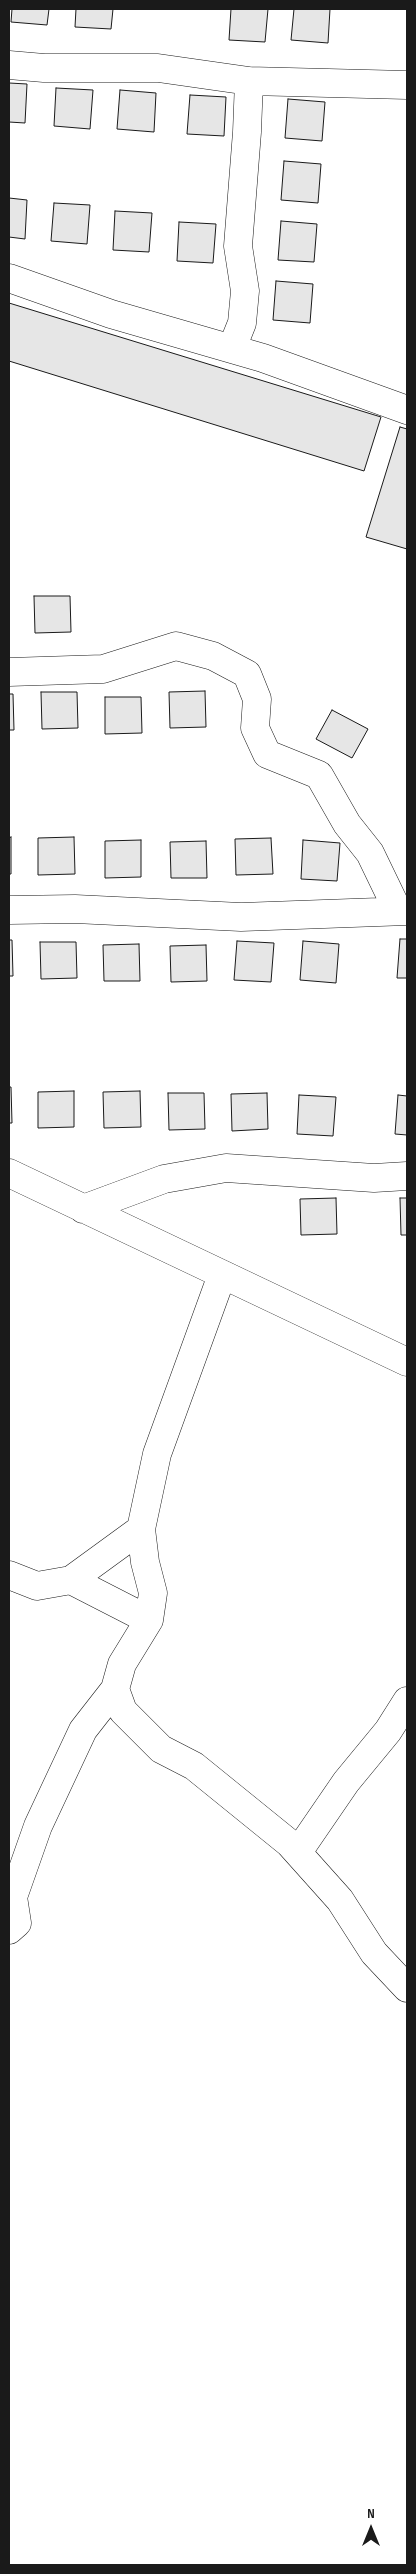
<!DOCTYPE html>
<html>
<head>
<meta charset="utf-8">
<style>
  body { margin:0 }
  #map { position:relative; width:416px; height:2574px; overflow:hidden; background:#fff; font-family:"Sofia Sans Condensed",sans-serif }
  canvas { display:block }
  .frame { position:absolute; inset:0; border:10px solid #1a1a1a; pointer-events:none }
  .north { position:absolute; left:346px; top:2504px; width:50px; height:50px; -webkit-text-stroke:4px #fff; paint-order:stroke; rotate:0deg; font-size:14px; font-weight:700; line-height:20px; text-align:center; color:#1a1a1a }
  .north::after { content:''; display:block; margin:auto; width:18px; height:22px; background:#1a1a1a; clip-path:polygon(50% 0,100% 100%,50% 72%,0 100%) }
</style>
</head>
<body>
<div id="map">
<canvas width="416" height="2574"></canvas>
<div class="frame"></div>
<div class="north">N</div>
</div>
<script>
const c = document.querySelector('canvas').getContext('2d');
c.lineJoin = 'round';
function fill(path, color) { c.fillStyle = color; c.fill(path, 'evenodd'); }
const toPath = rows => new Path2D(rows.map(r => 'M' + r).join(''));
function stroke(path, color, width, dash) { c.strokeStyle = color; c.lineWidth = width; c.lineCap = dash ? 'butt' : 'round'; c.setLineDash(dash || []); c.stroke(path); }
const building = toPath([
  [12,9,49,9,47,25,11,22,12,9],
  [76,9,113,9,111,29,75,27,76,9],
  [231,9,268,9,265,42,229,40,231,9],
  [294,9,330,9,328,43,291,40,294,9],
  [9,83,27,84,25,123,9,122,9,83],
  [56,88,93,90,90,129,54,126,56,88],
  [120,90,156,93,154,132,117,129,120,90],
  [190,95,226,97,224,136,187,134,190,95],
  [288,99,325,102,322,141,285,138,288,99],
  [284,161,321,164,318,203,281,200,284,161],
  [9,198,27,200,25,239,9,237,9,198],
  [54,203,90,205,87,244,51,241,54,203],
  [115,211,152,213,149,252,113,250,115,211],
  [281,221,317,224,314,262,278,260,281,221],
  [179,222,216,224,213,263,177,261,179,222],
  [276,281,313,284,310,323,273,320,276,281],
  [9,303,381,417,364,471,9,361,9,303],
  [400,427,407,429,407,549,366,537,400,427],
  [34,596,70,596,71,632,35,633,34,596],
  [205,691,206,727,170,728,169,692,205,691],
  [41,692,77,692,78,728,42,729,41,692],
  [9,694,13,694,14,730,9,730,9,694],
  [105,697,141,697,142,733,105,734,105,697],
  [332,710,368,729,352,758,316,739,332,710],
  [11,837,11,874,9,874,9,838,11,837],
  [74,837,75,874,38,875,38,838,74,837],
  [271,838,273,874,236,875,235,839,271,838],
  [141,840,141,877,105,878,105,841,141,840],
  [303,840,340,843,337,881,301,879,303,840],
  [206,841,207,878,171,878,170,842,206,841],
  [400,939,407,939,407,978,397,978,400,939],
  [9,940,12,940,13,976,9,976,9,940],
  [237,941,274,943,271,982,234,980,237,941],
  [303,941,339,944,336,983,300,980,303,941],
  [40,942,76,942,77,978,41,979,40,942],
  [139,944,140,981,104,981,103,945,139,944],
  [206,945,207,981,171,982,170,946,206,945],
  [9,1087,11,1087,12,1123,9,1123,9,1087],
  [74,1091,74,1127,38,1128,38,1092,74,1091],
  [140,1091,141,1127,104,1128,103,1092,140,1091],
  [168,1093,204,1093,205,1129,169,1130,168,1093],
  [267,1093,268,1129,232,1131,231,1094,267,1093],
  [299,1095,336,1097,333,1136,297,1134,299,1095],
  [398,1095,407,1096,407,1135,395,1134,398,1095],
  [336,1198,337,1234,301,1235,300,1199,336,1198],
  [400,1198,407,1198,407,1235,401,1235,400,1198]
]);
const minor = toPath([
  [9,65,44,68,158,68,249,81,407,85],
  [9,278,111,314,263,358,407,410],
  [234,343,242,323,245,291,238,246,247,132,249,81],
  [9,672,103,669,176,646,213,656,247,674,257,699,255,728,267,754,319,775,347,824,370,853,398,911],
  [9,910,75,909,241,917,407,911],
  [9,1173,407,1362],
  [83,1209,164,1179,226,1168,374,1178,407,1176],
  [222,1275,157,1454,141,1529,145,1562,153,1593,149,1620,122,1664,115,1689,123,1711,161,1749,194,1766,289,1843,340,1900,374,1953,407,1988],
  [9,1575,37,1586,71,1580,149,1620],
  [71,1580,141,1529],
  [298,1852,346,1782,388,1731,407,1701],
  [9,1930,17,1923,13,1897,38,1826,83,1730,115,1689]
]);
fill(building, '#e6e6e6');
stroke(building, '#1a1a1a', 1);
stroke(minor, '#1a1a1a', 29);
stroke(minor, '#fff', 28);
</script>
</body>
</html>
